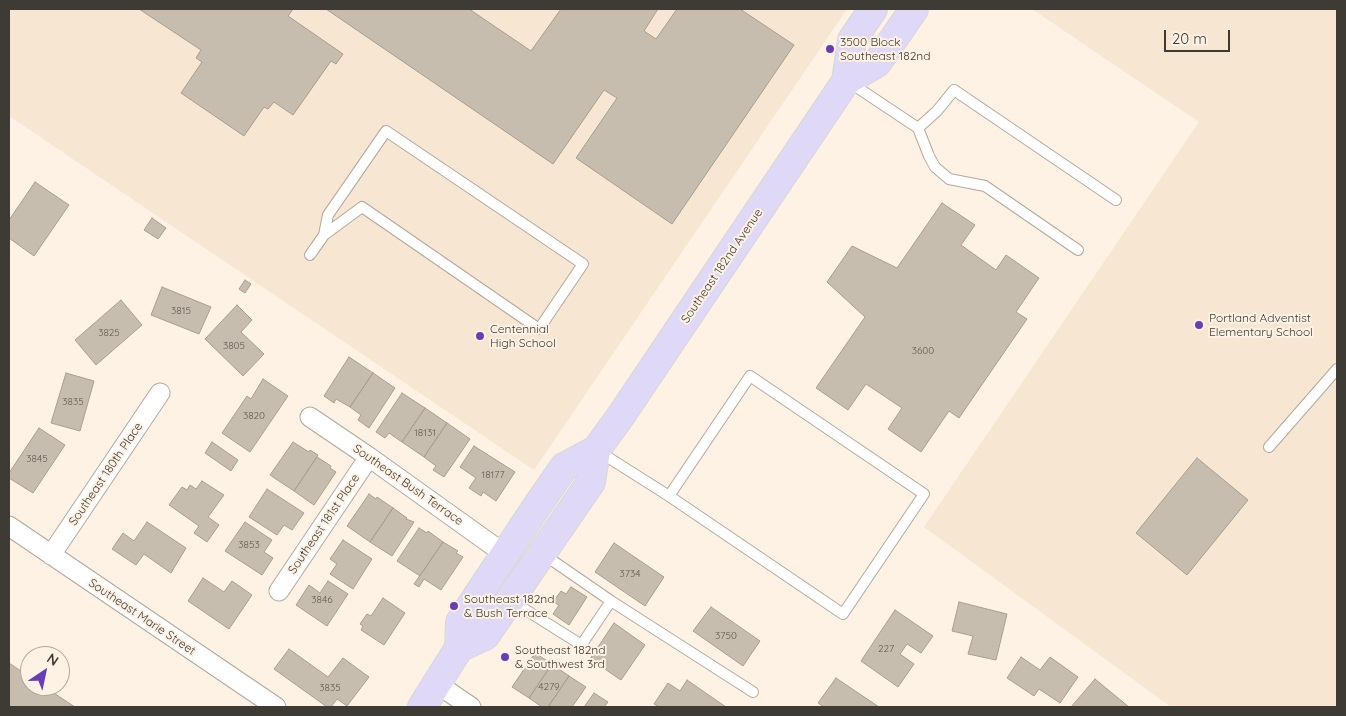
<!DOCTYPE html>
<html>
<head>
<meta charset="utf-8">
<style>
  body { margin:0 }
  #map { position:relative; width:1346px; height:716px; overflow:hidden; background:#fef2e4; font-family:Quicksand,sans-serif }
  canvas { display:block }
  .frame { position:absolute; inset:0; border:10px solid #3e3a34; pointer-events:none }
  .north { position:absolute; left:20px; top:646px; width:50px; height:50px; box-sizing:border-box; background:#fef2e4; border:1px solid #b1a89e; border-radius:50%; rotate:34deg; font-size:14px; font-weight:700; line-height:20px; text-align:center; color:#3e3a34 }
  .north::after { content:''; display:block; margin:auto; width:18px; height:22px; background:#683db5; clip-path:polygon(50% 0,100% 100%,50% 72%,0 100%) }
  .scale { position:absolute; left:1164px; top:30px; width:66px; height:22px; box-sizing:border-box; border:2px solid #3e3a34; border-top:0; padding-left:6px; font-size:15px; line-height:18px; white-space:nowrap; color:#3e3a34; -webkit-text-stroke:4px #fef2e4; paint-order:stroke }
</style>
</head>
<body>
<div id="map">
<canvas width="1346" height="716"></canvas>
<div class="frame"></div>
<div class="north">N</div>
<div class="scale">20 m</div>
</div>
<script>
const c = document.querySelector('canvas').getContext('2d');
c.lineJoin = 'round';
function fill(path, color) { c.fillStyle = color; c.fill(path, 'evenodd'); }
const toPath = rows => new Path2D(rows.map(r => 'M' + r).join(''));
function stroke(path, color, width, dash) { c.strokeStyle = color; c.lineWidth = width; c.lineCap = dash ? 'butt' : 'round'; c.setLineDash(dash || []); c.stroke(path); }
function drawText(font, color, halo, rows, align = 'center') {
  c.font = font + ' Quicksand,sans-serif'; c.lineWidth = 4; c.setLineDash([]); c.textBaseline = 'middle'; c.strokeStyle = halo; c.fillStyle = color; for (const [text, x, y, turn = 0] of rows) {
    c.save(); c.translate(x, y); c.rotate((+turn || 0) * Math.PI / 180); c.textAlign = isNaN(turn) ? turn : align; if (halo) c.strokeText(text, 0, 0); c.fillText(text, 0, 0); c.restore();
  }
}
const built = toPath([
  [9,9,847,9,534,470,9,116],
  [1032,9,1337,9,1337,707,1171,707,924,527,1199,122]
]);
const building = toPath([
  [139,9,293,9,288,16,343,54,336,64,331,61,293,115,274,102,268,109,264,107,244,136,181,93,202,62,196,58,201,50,139,9],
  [326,9,469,9,531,51,561,9,658,9,644,31,656,39,677,9,740,9,794,45,672,224,576,158,617,98,604,90,553,164,326,9],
  [35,182,69,205,34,256,9,238,9,220,35,182],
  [942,203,975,225,961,245,996,270,1006,255,1039,278,1016,312,1027,319,959,418,949,411,921,452,888,429,902,408,866,384,848,410,816,388,865,317,827,282,852,246,897,268,942,203],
  [152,218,166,228,158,239,144,230,152,218],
  [245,280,251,284,245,293,239,289,245,280],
  [162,287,211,307,199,334,151,315,162,287],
  [121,300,142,325,96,365,75,340,121,300],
  [237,305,252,320,241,332,264,354,243,376,205,339,237,305],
  [349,357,373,373,350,407,336,399,334,403,324,396,349,357],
  [66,373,94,381,80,431,51,423,66,373],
  [373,373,395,388,369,428,358,420,361,415,350,407,373,373],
  [263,379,288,396,250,452,222,433,247,396,251,399,263,379],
  [402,393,425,408,402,442,389,433,385,438,376,432,402,393],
  [425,408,447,423,424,457,402,442,425,408],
  [447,423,470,439,444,477,433,470,436,466,424,457,447,423],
  [39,428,65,445,33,493,9,478,9,473,39,428],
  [212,442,238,460,231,471,205,453,212,442],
  [293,442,309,452,310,450,318,455,294,491,270,475,293,442],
  [474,446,515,472,496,501,483,492,481,496,469,488,476,478,460,467,474,446],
  [317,457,331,466,330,468,336,472,314,505,294,491,317,457],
  [1197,458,1248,500,1187,575,1136,533,1197,458],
  [202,481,224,495,208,517,219,525,207,542,194,533,199,526,169,505,182,487,187,490,190,485,196,489,202,481],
  [267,489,304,513,292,530,284,525,277,535,249,517,267,489],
  [369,494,376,499,377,497,393,508,370,542,347,526,369,494],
  [393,508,407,518,406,519,414,522,392,556,370,542,393,508],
  [147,522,186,548,171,573,144,554,136,565,112,549,123,533,134,541,147,522],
  [245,522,272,540,264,552,273,558,262,575,225,551,245,522],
  [419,528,427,533,428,531,443,542,420,576,397,561,419,528],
  [343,540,372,559,353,589,330,574,337,564,330,559,343,540],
  [443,542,458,551,456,553,463,557,441,590,424,579,419,587,414,584,443,542],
  [614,543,664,577,645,606,595,572,614,543],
  [203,578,224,592,232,581,252,595,229,629,188,601,203,578],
  [328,581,348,594,327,626,296,605,309,585,320,593,328,581],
  [571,587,587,597,569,625,553,614,559,605,553,602,561,591,566,594,571,587],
  [383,598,405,613,384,645,361,630,363,626,360,624,367,614,371,616,383,598],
  [959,602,1007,614,996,660,968,654,973,636,952,631,959,602],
  [711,607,760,641,743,666,693,631,711,607],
  [895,610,933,636,921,653,907,644,900,654,914,664,898,687,861,661,895,610],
  [614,623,645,645,621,680,590,659,614,623],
  [289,649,328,677,343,658,369,677,347,706,337,699,331,707,327,707,274,669,289,649],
  [535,653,552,664,529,698,512,687,535,653],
  [1021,657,1040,670,1050,657,1078,677,1060,703,1039,689,1034,696,1007,678,1021,657],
  [9,663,30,677,30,686,43,686,75,707,9,707,9,663],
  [552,664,569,676,548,707,542,707,529,698,552,664],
  [569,676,586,687,572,707,548,707,569,676],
  [836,678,879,707,824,707,818,703,836,678],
  [1095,679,1129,707,1071,707,1095,679],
  [687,680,726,707,659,707,654,704,668,683,680,691,687,680],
  [594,693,608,702,604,707,584,707,594,693]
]);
const service = toPath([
  [849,82,918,128,929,156,935,167,949,179,985,186,1078,250],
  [918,128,937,111,954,90,1116,200],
  [310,255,324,235,362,207,539,329,583,264,386,131,328,215,324,235],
  [1269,447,1337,369],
  [598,451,669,496,843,614,924,494,750,376,669,496],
  [543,554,611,601,753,692],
  [510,600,580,644,582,644,611,601]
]);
const minor = toPath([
  [310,417,369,457,506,555],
  [9,526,276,707],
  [51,555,160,393],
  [279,591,369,457],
  [436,683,471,707]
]);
const primary = toPath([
  [846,81,877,63,914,9],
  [459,648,460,622,537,506,564,467,596,450,620,417,846,81,852,40,873,9],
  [422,707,459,648,485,636,591,482,596,450]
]);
const markers = [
  [830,49,5,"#683db5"],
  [1199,325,5,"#683db5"],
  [480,336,5,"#683db5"],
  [454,606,5,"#683db5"],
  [505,657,5,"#683db5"]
];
const numberNames = [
  ["3815",181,311],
  ["3825",109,333],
  ["3805",234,346],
  ["3600",923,351],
  ["3835",73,402],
  ["3820",254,416],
  ["18131",425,433],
  ["3845",37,459],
  ["18177",493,475],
  ["3853",249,545],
  ["3734",630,574],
  ["3846",322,600],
  ["3750",726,636],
  ["227",886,649],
  ["4279",549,687],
  ["3835",330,688]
];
const poiNames = [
  ["3500 Block",840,42],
  ["Southeast 182nd",840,56],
  ["Portland Adventist",1209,318],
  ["Elementary School",1209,332],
  ["Centennial",490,329],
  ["High School",490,343],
  ["Southeast 182nd",464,599],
  ["& Bush Terrace",464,613],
  ["Southeast 182nd",515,650],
  ["& Southwest 3rd",515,664]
];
const streetNames = [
  ["Southeast 182nd Avenue",722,266,-56],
  ["Southeast 180th Place",106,474,-56],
  ["Southeast Bush Terrace",408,485,35],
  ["Southeast 181st Place",324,524,-56],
  ["Southeast Marie Street",142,617,34]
];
fill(built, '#f6e6d2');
fill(building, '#c7bdaf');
stroke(building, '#a89e91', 1);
stroke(service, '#b3a89b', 12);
stroke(minor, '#b3a89b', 21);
stroke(primary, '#d8d8d6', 30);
stroke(service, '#fff', 10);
stroke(minor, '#fff', 19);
stroke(primary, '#dfd8f7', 28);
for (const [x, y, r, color] of markers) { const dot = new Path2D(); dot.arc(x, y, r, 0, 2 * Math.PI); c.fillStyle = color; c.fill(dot); stroke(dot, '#fef2e4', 2); }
drawText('10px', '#605b53', null, numberNames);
drawText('12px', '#3e3a34', '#fef2e4', poiNames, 'left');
drawText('12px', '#3e3a34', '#fef2e4', streetNames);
</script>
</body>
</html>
